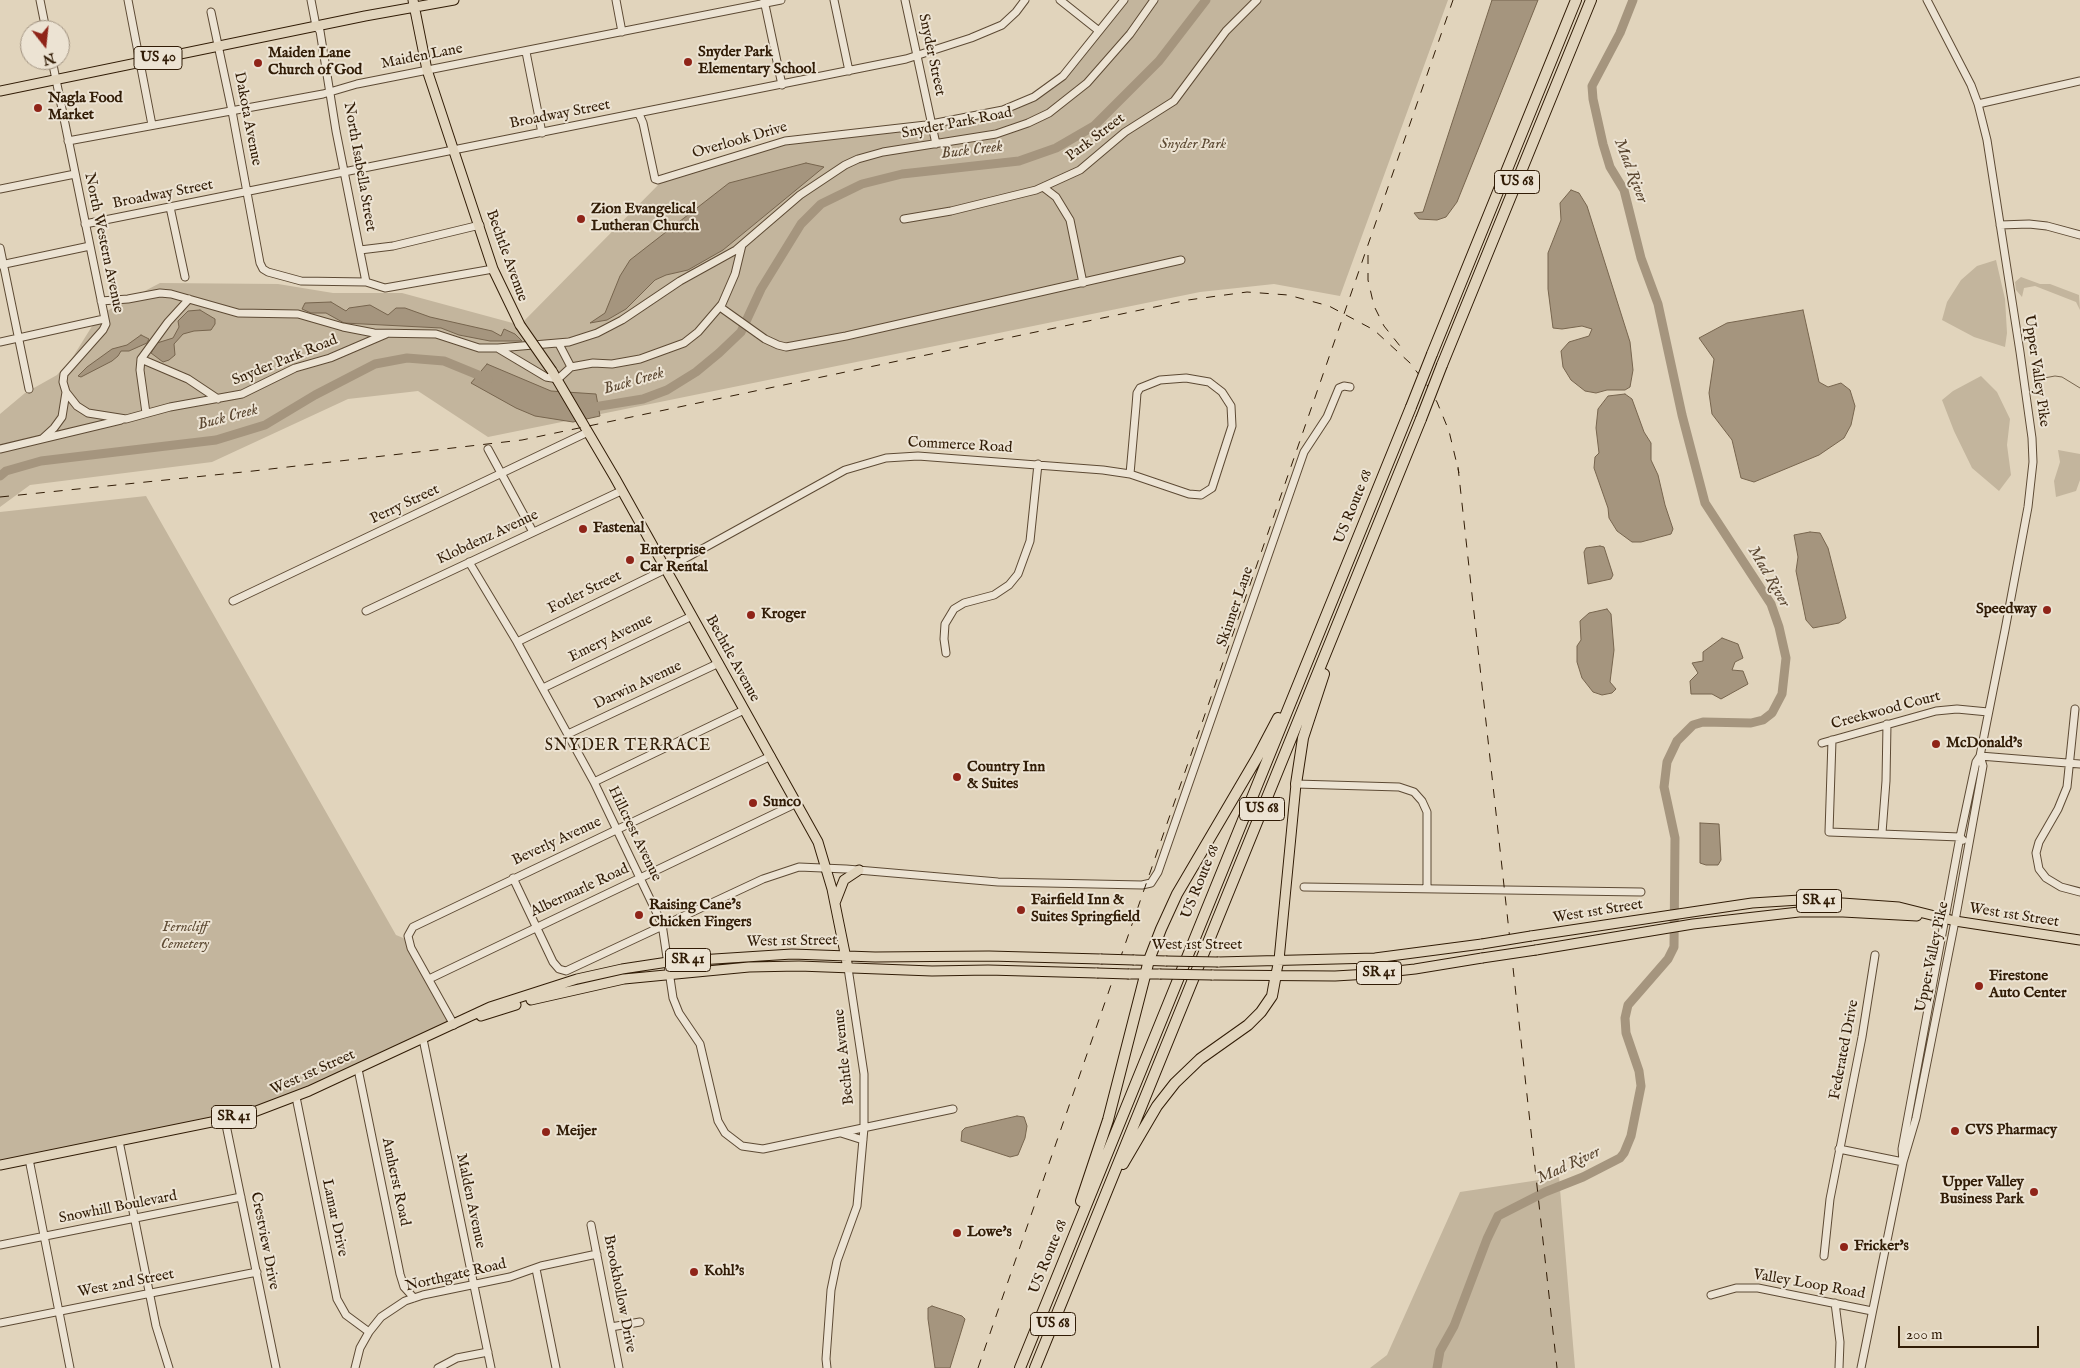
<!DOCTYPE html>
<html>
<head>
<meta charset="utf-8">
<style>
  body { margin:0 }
  #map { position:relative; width:2080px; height:1368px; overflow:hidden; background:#e1d4bc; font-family:"IM FELL English",serif }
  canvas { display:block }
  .north { position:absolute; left:20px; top:20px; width:50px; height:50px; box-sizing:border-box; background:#ece3d3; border:1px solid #a19381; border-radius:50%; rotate:164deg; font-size:14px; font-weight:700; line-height:20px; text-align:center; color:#311c06 }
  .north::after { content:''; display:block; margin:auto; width:18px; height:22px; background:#8f2418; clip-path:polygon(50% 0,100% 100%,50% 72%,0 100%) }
  .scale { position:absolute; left:1898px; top:1326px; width:141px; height:22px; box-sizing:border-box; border:2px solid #311c06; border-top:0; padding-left:6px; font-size:15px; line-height:18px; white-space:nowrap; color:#311c06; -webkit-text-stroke:4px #ece3d3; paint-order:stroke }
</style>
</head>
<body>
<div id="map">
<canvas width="2080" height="1368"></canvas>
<div class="north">N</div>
<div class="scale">200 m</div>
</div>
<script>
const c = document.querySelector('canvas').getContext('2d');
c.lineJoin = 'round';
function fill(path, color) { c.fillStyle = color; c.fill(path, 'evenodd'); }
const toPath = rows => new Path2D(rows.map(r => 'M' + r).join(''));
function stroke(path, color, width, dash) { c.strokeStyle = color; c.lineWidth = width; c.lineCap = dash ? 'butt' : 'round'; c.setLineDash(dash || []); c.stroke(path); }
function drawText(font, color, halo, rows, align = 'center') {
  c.font = font + ' "IM FELL English",serif'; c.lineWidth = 4; c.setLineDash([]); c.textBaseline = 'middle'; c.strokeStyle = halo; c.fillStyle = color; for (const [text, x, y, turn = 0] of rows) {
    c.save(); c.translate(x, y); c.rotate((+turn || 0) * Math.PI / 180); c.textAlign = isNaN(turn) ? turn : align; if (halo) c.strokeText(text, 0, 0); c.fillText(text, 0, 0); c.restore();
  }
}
const green = toPath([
  [1124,0,1448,0,1340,296,1274,284,1200,292,488,437,418,391,348,399,212,462,30,485,0,507,0,414,25,393,57,375,71,360,94,323,105,312,160,283,278,284,333,293,402,293,520,325,664,179,785,141,931,124,1022,104,1055,83],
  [1996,260,2005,299,2007,333,2005,347,1974,337,1942,320,1947,302,1961,280,1977,266],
  [2021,277,2040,284,2050,284,2079,295,2080,310,2076,302,2035,286,2024,288,2022,297,2016,290,2015,282],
  [1981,376,1997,392,2010,419,2007,445,2011,475,1999,491,1972,468,1954,431,1942,400,1953,391],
  [2058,450,2080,454,2080,480,2076,491,2056,497,2054,481,2060,462],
  [146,496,396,935,408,940,454,1025,278,1104,0,1165,0,512],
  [1559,1177,1575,1368,1370,1368,1387,1355,1460,1192]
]);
const water = toPath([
  [1492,0,1538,0,1457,202,1446,217,1437,220,1419,219,1414,213,1423,212,1492,0],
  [806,163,824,167,723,250,688,270,666,275,655,280,626,309,607,320,590,323,605,313,620,276,630,260,729,183,806,163],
  [1571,190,1579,193,1587,206,1630,342,1633,370,1630,387,1625,390,1607,390,1596,393,1585,391,1571,380,1563,367,1561,351,1569,342,1589,336,1592,329,1582,326,1562,329,1553,328,1548,289,1548,253,1561,220,1560,203,1571,190],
  [331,302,346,311,349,308,370,305,388,315,396,308,405,308,430,317,492,331,501,336,504,329,515,334,522,341,490,341,459,335,441,328,344,323,326,313,311,313,302,309,305,303,331,302],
  [200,310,215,319,215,324,211,330,194,331,183,334,174,344,175,355,169,360,163,362,151,353,157,343,173,338,179,327,178,321,188,311,200,310],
  [1803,310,1819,382,1828,387,1841,383,1850,390,1855,406,1851,425,1844,438,1819,455,1754,482,1741,478,1732,440,1712,414,1709,393,1714,359,1699,338,1727,323,1803,310],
  [141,335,149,339,147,343,129,351,121,351,118,356,112,361,81,377,78,376,87,367,112,349,127,345,141,335],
  [487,364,551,391,596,394,600,416,573,422,535,416,516,408,471,383,487,364],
  [1625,394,1632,399,1644,432,1651,443,1651,460,1658,475,1665,505,1673,529,1671,534,1641,542,1632,542,1617,531,1609,518,1608,508,1594,468,1595,457,1599,453,1596,428,1598,409,1608,396,1625,394],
  [1810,532,1820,533,1828,548,1846,618,1839,623,1813,628,1806,620,1796,571,1798,557,1794,535,1810,532],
  [1600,546,1604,547,1613,575,1611,579,1588,584,1584,552,1586,548,1600,546],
  [1607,609,1611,614,1614,650,1610,682,1616,689,1612,693,1602,695,1593,692,1582,678,1577,662,1577,646,1581,640,1580,621,1589,613,1607,609],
  [1722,638,1738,644,1743,658,1735,662,1732,670,1743,671,1748,684,1721,699,1712,694,1691,694,1690,681,1698,673,1692,663,1703,661,1703,652,1722,638],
  [1700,823,1719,824,1721,860,1718,865,1706,865,1700,863,1700,823],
  [1017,1116,1024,1117,1027,1126,1025,1138,1018,1155,1010,1157,961,1141,962,1131,965,1128,1017,1116],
  [932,1306,962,1316,965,1319,950,1368,935,1368,928,1319,928,1308,932,1306]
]);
const stream = toPath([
  [2033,390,2044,378,2055,376,2062,377,2080,388]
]);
const river = toPath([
  [588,408,643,399,667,390,696,372,719,353,741,332,761,289,801,224,821,204,862,184,902,174,1019,161,1056,148,1094,126,1159,61,1206,0],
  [0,476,6,471,41,461,216,440,265,425,315,395,375,364,407,358,444,361,488,379],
  [1437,1368,1440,1351,1454,1326,1487,1239,1498,1216,1545,1192,1583,1177,1620,1158,1624,1153,1631,1136,1641,1086,1639,1071,1626,1033,1625,1018,1628,1005,1668,959,1674,947,1675,838,1664,787,1667,762,1677,741,1693,725,1703,722,1751,723,1763,720,1772,713,1782,694,1786,658,1779,627,1771,604,1705,503,1682,415,1658,304,1641,258,1624,190,1610,167,1603,144,1593,99,1592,86,1620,33,1633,0]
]);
const minor = toPath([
  [40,0,46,30],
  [128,0,152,125],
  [311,0,316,26,320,31,336,131,366,282],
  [616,0,622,32],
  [764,0,782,85],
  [834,0,849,71],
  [905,0,936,144],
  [1060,0,1099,31],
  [211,12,232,111,260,263,263,269,268,272,301,281,366,282,385,288,493,269],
  [526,52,542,133],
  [1978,104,2080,81],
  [639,114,643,123,655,179,658,180,785,141,926,125,1003,110,1034,97,1063,76,1124,0],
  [68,141,323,94,357,84,781,0],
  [1043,187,1056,197,1070,220,1083,283],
  [0,189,75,174],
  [170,207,185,277],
  [904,219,951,211,1036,190,1080,170,1125,132,1174,101,1226,31,1257,0],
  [85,224,906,59,971,38,1002,25,1016,12,1025,0],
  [2000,225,2029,224,2047,226,2080,235],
  [0,248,29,389],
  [360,250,393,246,480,225],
  [0,265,90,246],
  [101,301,128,299,160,293,171,294,238,313,298,314,343,327,374,333,436,334,479,348,498,348,569,342,597,333,622,320,680,281,736,250,800,195,845,165,858,159,883,152,996,134,1028,123,1049,113,1087,83,1130,34,1154,0],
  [720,307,765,339,778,345,786,347,846,336,1181,260],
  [0,342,104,319],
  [559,344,571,367,593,363,612,364,640,359,684,343,698,332,722,304,735,274,742,245],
  [499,349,546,377,558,379,571,367],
  [141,359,188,379,218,399],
  [66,392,77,406,88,413,126,419,170,407,242,394,295,368,330,358,386,334],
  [146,413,140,370,141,359,168,322,189,299],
  [42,439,54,428,62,417,66,392,63,382,64,374,103,330,106,324,52,60],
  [0,449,121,420],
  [488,449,533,532],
  [469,562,517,642,594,782,662,924,673,998,679,1013,700,1044,718,1121,725,1133,742,1146,763,1149,953,1109],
  [233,601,588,432],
  [366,611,621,491],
  [517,642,666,569,845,470,886,458,918,456,1103,470,1130,474,1189,494,1201,495,1212,488,1232,426,1231,406,1222,392,1209,382,1186,378,1160,380,1140,388,1137,393,1136,406,1130,474],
  [946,653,944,639,945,624,954,609,964,603,994,595,1009,585,1018,574,1030,541,1038,464],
  [543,688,692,616],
  [2075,709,2067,787,2058,809,2039,842,2036,853,2039,869,2046,878,2061,887,2080,892],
  [568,734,719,663],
  [1832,740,1829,832,1960,837,1963,840],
  [1822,743,1936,711,1957,709,1988,712],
  [1980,756,2080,764],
  [594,782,744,710],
  [1296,784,1399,787,1414,792,1422,801,1427,812,1427,889],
  [1882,833,1886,781,1887,724],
  [513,878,553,962,559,969,566,971,763,879,799,867,846,869,998,882,1142,885,1151,883,1158,872,1304,452,1327,417,1339,388,1344,386,1350,387],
  [1304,887,1641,892],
  [429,979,797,803],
  [454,1025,411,948,408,936,413,927,771,756],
  [423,1039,491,1368],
  [358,1069,400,1274,404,1287,414,1298],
  [296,1097,337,1299,346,1315,369,1332],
  [225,1120,276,1368],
  [841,1133,863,1140],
  [119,1141,156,1326,169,1368],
  [1839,1149,1903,1162],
  [29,1159,70,1368],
  [1903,1162,1902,1149,1945,918,1960,837,1976,762,1980,756,2005,630,2028,507,2033,462,2032,438,2020,352,1987,140,1978,104,1971,85,1927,0],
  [591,1225,619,1368],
  [0,1245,241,1197],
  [1824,1256,1830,1199,1862,1037,1875,955],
  [536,1269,556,1368],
  [1711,1295,1736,1288,1758,1288,1872,1311],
  [1835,1303,1840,1342,1839,1368],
  [0,1323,257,1272],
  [611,1327,640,1322],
  [355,1368,360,1348,369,1332,381,1317,405,1301,423,1295,510,1277,541,1266,597,1254],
  [438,1368,457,1358,488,1352],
  [827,1368,826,1359,831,1290,837,1261,857,1206,864,1128,864,1074,848,968],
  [1861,1368,1903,1162,1916,1118,1955,921,1983,766,1980,756]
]);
const major = toPath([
  [413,0,427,70,493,269,520,325],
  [0,91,365,16,454,0],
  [552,371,615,478,818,842,832,889,848,968],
  [835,903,844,880,859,870],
  [1531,936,1752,903,1800,900,1899,907,1955,921,2080,940],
  [1536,950,1693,924,1799,912,1843,912,1917,916],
  [1134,960,1166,961],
  [1218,962,1375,958,1482,944],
  [1129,974,1160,974],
  [1276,974,1279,960,1296,784],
  [1212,975,1335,976,1369,974,1415,969,1482,958],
  [531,1000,624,979,749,967,799,966,932,971,988,970,1097,973],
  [481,1016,516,1005],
  [0,1165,246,1115,309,1091,490,1007,577,979,622,969,668,962,792,954,875,957,989,956,1101,959]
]);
const highway = toPath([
  [1432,354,1576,0],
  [1442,365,1591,0],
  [1296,784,1303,738,1324,674],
  [1123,1164,1157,1106,1175,1083,1200,1059,1248,1025,1261,1012,1272,996,1276,974],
  [1081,1201,1108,1120,1149,960,1161,929,1177,894,1258,756,1278,718],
  [1020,1368,1411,407],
  [1035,1368,1421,419]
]);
const rail = toPath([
  [1368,255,1368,280,1374,306,1384,326,1400,346],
  [1458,467,1557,1368],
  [0,497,253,471,522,440,1188,300,1247,292,1288,295,1329,306,1374,330,1410,363,1427,385,1437,402,1449,431,1459,473],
  [978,1368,1453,0]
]);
const majorBridge = toPath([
  [520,325,552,371],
  [1482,944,1531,936],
  [1482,958,1536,950],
  [1101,959,1134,960],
  [1166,961,1218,962],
  [1097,973,1129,974],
  [1160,974,1212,975]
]);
const highwayBridge = toPath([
  [1411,407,1432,354],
  [1421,419,1442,365]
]);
const markers = [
  [688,62,5,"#8f2418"],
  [258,63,5,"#8f2418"],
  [38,108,5,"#8f2418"],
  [581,219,5,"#8f2418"],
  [583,529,5,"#8f2418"],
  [630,560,5,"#8f2418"],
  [2047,610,5,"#8f2418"],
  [751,615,5,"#8f2418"],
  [1936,744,5,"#8f2418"],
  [957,777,5,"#8f2418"],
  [753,803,5,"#8f2418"],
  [1021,910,5,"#8f2418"],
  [639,915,5,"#8f2418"],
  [1979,986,5,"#8f2418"],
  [1955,1131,5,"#8f2418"],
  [546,1132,5,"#8f2418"],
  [2034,1192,5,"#8f2418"],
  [957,1233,5,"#8f2418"],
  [1844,1247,5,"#8f2418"],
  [694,1272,5,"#8f2418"]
];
const shields = [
  [158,58,48],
  [1517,182,45],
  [1262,809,45],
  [1819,901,45],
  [688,960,45],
  [1379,973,45],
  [234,1117,45],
  [1053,1324,45]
];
const shieldNames = [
  ["US 40",158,58],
  ["US 68",1517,182],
  ["US 68",1262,809],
  ["SR 41",1819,901],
  ["SR 41",688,960],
  ["SR 41",1379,973],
  ["SR 41",234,1117],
  ["US 68",1053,1324]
];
const poiNames = [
  ["Snyder Park",698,53],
  ["Elementary School",698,70],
  ["Maiden Lane",268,54],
  ["Church of God",268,71],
  ["Nagla Food",48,99],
  ["Market",48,116],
  ["Zion Evangelical",591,210],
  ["Lutheran Church",591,227],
  ["Fastenal",593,529],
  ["Enterprise",640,551],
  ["Car Rental",640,568],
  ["Speedway",2037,610,"right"],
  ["Kroger",761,615],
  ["McDonald's",1946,744],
  ["Country Inn",967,768],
  ["& Suites",967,785],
  ["Sunco",763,803],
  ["Fairfield Inn &",1031,901],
  ["Suites Springfield",1031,918],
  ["Raising Cane’s",649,906],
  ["Chicken Fingers",649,923],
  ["Firestone",1989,977],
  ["Auto Center",1989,994],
  ["CVS Pharmacy",1965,1131],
  ["Meijer",556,1132],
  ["Upper Valley",2024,1183,"right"],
  ["Business Park",2024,1200,"right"],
  ["Lowe's",967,1233],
  ["Fricker's",1854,1247],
  ["Kohl's",704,1272]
];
const streetNames = [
  ["Snyder Street",931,55,78],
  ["Maiden Lane",422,57,-11],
  ["Broadway Street",560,115,-11],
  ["Dakota Avenue",247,119,79],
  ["Snyder Park Road",957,124,-11],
  ["Park Street",1096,138,-37],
  ["Overlook Drive",740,141,-16],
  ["North Isabella Street",359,167,80],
  ["Broadway Street",163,195,-11],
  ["North Western Avenue",103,243,78],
  ["Bechtle Avenue",506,256,70],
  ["Snyder Park Road",285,361,-22],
  ["Upper Valley Pike",2036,371,82],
  ["Commerce Road",960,446,3],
  ["Perry Street",405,505,-25],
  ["US Route 68",1354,507,-68],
  ["Klobdenz Avenue",488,538,-25],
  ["Fotler Street",585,593,-26],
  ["Skinner Lane",1236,607,-71],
  ["Emery Avenue",611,639,-26],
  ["Bechtle Avenue",732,659,61],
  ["Darwin Avenue",638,686,-25],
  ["Creekwood Court",1886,711,-15],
  ["Hillcrest Avenue",634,834,64],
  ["Beverly Avenue",557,842,-25],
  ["US Route 68",1201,882,-68],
  ["Albermarle Road",580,891,-25],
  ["West 1st Street",1598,912,-9],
  ["West 1st Street",2014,916,9],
  ["West 1st Street",792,942,-1],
  ["West 1st Street",1197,946],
  ["Upper Valley Pike",1933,957,-78],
  ["Federated Drive",1845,1050,-79],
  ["Bechtle Avenue",845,1057,-96],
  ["West 1st Street",313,1073,-24],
  ["Amherst Road",395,1182,78],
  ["Malden Avenue",470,1201,78],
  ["Snowhill Boulevard",118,1208,-11],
  ["Lamar Drive",334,1218,78],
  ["Crestview Drive",264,1241,79],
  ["US Route 68",1049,1257,-68],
  ["Northgate Road",456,1276,-13],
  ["West 2nd Street",126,1284,-11],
  ["Valley Loop Road",1809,1285,10],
  ["Brookhollow Drive",619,1294,79]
];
const parkNames = [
  ["Snyder Park",1193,145],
  ["Ferncliff",185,928],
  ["Cemetery",185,945]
];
const waterNames = [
  ["Buck Creek",972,151,-7],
  ["Mad River",1630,171,69],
  ["Buck Creek",634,382,-16],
  ["Buck Creek",228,418,-15],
  ["Mad River",1768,577,60],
  ["Mad River",1569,1166,-25]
];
const neighbourhoodNames = [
  ["SNYDER TERRACE",628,747]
];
fill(green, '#c3b59d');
fill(water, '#a5957e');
stroke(water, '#77654e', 1);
stroke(stream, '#77654e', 1);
stroke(river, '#a5957e', 9);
stroke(minor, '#5d4a34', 9);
stroke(major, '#311c06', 11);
stroke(highway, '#311c06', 12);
stroke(minor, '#ece3d3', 7);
stroke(major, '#e1d4bc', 9);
stroke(highway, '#e1d4bc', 10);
stroke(rail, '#311c06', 1, [9, 9]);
stroke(majorBridge, '#311c06', 11, []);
stroke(highwayBridge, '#311c06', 12, []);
stroke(majorBridge, '#e1d4bc', 9);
stroke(highwayBridge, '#e1d4bc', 10);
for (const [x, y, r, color] of markers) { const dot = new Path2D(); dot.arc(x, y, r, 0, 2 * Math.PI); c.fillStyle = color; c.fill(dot); stroke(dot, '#ece3d3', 2); }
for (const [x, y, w] of shields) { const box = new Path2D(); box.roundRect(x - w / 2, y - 11.5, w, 23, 4); c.fillStyle = '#ece3d3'; c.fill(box); stroke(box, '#311c06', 1); }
drawText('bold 14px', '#311c06', null, shieldNames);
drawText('bold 15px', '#311c06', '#ece3d3', poiNames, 'left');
drawText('15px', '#311c06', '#ece3d3', streetNames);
drawText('italic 15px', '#5d4a33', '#ece3d3', parkNames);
drawText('italic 16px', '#5a4630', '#ece3d3', waterNames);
c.letterSpacing = '1px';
drawText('16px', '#311c06', '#ece3d3', neighbourhoodNames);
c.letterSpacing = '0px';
</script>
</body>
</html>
